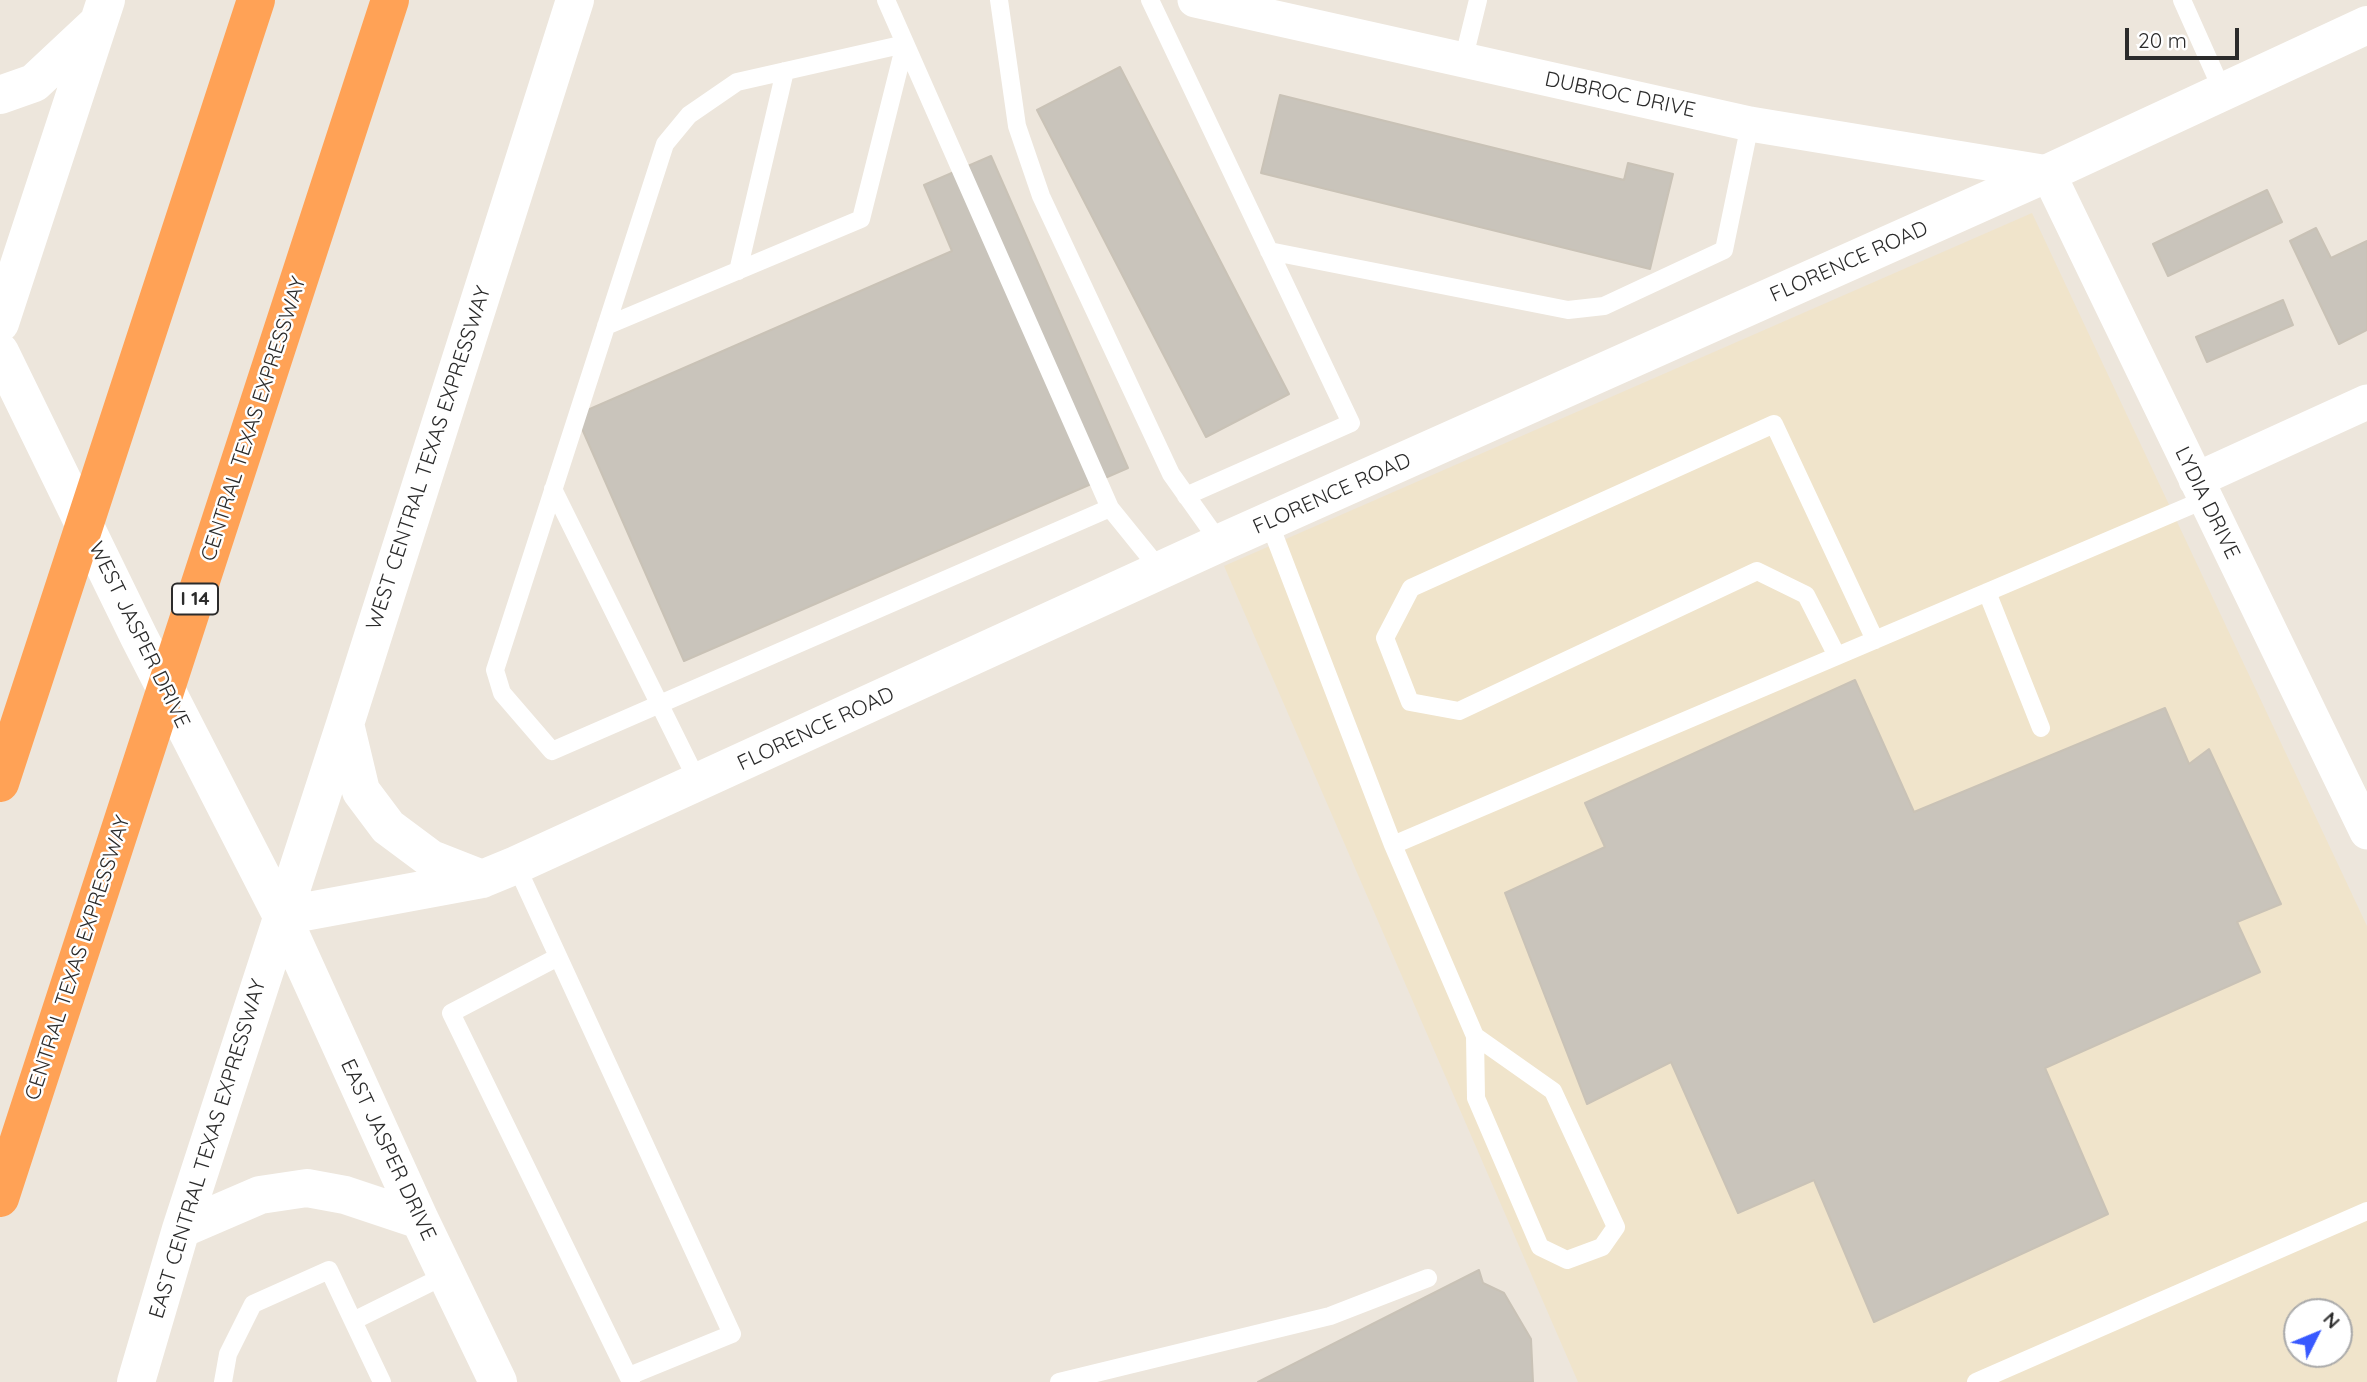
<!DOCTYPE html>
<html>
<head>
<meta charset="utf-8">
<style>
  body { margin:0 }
  #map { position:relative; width:2367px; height:1382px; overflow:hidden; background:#ede6dc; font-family:Quicksand,sans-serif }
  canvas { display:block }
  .north { position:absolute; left:2283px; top:1298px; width:70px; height:70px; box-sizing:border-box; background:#fff; border:2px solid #aaa; border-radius:50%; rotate:47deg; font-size:19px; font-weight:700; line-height:28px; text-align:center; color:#2b2b2b }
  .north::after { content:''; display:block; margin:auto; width:24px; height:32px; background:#3859ff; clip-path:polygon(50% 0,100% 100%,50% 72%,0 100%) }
  .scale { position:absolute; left:2125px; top:28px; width:114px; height:32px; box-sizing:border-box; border:4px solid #2b2b2b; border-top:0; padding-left:9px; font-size:21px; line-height:24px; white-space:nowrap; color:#2b2b2b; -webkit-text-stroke:5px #fff; paint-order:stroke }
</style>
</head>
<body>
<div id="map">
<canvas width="2367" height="1382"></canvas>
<div class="north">N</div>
<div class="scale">20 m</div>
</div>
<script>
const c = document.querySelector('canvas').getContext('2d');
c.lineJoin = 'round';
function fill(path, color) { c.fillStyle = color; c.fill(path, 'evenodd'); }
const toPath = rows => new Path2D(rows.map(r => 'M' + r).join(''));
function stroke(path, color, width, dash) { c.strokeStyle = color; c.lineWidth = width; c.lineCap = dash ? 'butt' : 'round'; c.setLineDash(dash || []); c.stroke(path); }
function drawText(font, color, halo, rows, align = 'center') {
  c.font = font + ' Quicksand,sans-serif'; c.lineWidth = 5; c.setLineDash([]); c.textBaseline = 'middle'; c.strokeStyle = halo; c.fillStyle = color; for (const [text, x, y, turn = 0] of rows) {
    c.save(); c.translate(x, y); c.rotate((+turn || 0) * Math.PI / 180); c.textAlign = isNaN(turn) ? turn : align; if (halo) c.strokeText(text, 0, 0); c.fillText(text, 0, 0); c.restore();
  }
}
const education = toPath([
  [2032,213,2367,926,2367,1382,1578,1382,1224,566],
  [2297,1312,2339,1312,2339,1354,2297,1354]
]);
const building = toPath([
  [1120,67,1289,394,1206,437,1037,110,1120,67],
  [1280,95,1624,180,1628,163,1673,174,1650,269,1261,173,1280,95],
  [991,156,1128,468,684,661,576,415,952,251,924,185,991,156],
  [2267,190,2282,222,2168,276,2153,244,2267,190],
  [2316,228,2331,258,2367,241,2367,330,2339,344,2290,241,2316,228],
  [2283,300,2293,325,2207,362,2196,337,2283,300],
  [1855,680,1914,812,2165,708,2189,764,2209,749,2281,904,2237,922,2260,972,2045,1068,2108,1214,1874,1322,1814,1180,1738,1213,1671,1062,1587,1104,1505,893,1605,847,1585,803,1855,680],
  [1479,1270,1483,1283,1504,1293,1531,1339,1533,1382,1258,1382,1479,1270]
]);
const lane = toPath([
  [886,0,1110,508,1161,571],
  [999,0,1017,126,1041,196,1171,474,1220,543],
  [1150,0,1351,423,1186,496],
  [2182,0,2223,92],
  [1463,61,1478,0],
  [1269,251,1568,310,1604,306,1724,250,1750,124],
  [738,271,785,71],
  [606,326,861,219,905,44,737,82,689,115,665,144,495,670,502,693,552,751,1110,508],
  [553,489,698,782],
  [1269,522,1393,845,1475,1036,1476,1098,1540,1247,1567,1260,1602,1247,1616,1227,1553,1091,1475,1036],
  [1987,592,2041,728],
  [1837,656,1806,595,1757,571,1459,711,1410,702,1385,638,1411,588,1774,424,1875,640],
  [1393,845,2206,499],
  [516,865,732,1334,629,1376],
  [558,957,451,1013,631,1382],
  [353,1321,382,1382],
  [223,1382,228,1354,253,1304,329,1270,353,1321,446,1275],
  [1059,1382,1330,1316,1428,1278],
  [1976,1382,2367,1211]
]);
const street = toPath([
  [1195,0,1750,124,2048,173,2367,832],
  [2196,480,2367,402]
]);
const secondary = toPath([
  [0,95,34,83,96,25],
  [0,323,106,0],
  [0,352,139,637,282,916,420,1220,498,1382],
  [345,724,361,791,388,827,431,859,482,879],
  [282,916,482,879,516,865,1220,543,2048,173,2367,25],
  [181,1229,260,1195,307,1188,345,1195,420,1220],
  [136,1382,181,1229,345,724,575,0]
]);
const highway = toPath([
  [0,783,256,0],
  [0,1198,390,0]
]);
const shields = [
  [195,599,46]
];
const shieldNames = [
  ["I 14",195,599]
];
const streetNames = [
  ["DUBROC DRIVE",1620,95,12],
  ["FLORENCE ROAD",1849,262,-24],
  ["CENTRAL TEXAS EXPRESSWAY",254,419,-72],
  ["WEST CENTRAL TEXAS EXPRESSWAY",429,458,-72],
  ["FLORENCE ROAD",1332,494,-24],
  ["LYDIA DRIVE",2207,503,64],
  ["WEST JASPER DRIVE",139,635,64],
  ["FLORENCE ROAD",816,729,-25],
  ["CENTRAL TEXAS EXPRESSWAY",78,958,-72],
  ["EAST CENTRAL TEXAS EXPRESSWAY",208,1149,-73],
  ["EAST JASPER DRIVE",388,1150,65]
];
fill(education, '#f0e4cb');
fill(building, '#c9c4bb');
stroke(building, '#c9c2b6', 2);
stroke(lane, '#fff', 18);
stroke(street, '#fff', 35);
stroke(secondary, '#fff', 38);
stroke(highway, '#ffa256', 38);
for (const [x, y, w] of shields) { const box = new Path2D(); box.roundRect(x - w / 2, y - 15.5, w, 31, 5); c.fillStyle = '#fff'; c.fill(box); stroke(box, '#2b2b2b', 2); }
drawText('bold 19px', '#2b2b2b', null, shieldNames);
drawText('21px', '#2b2b2b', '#fff', streetNames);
</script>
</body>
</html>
